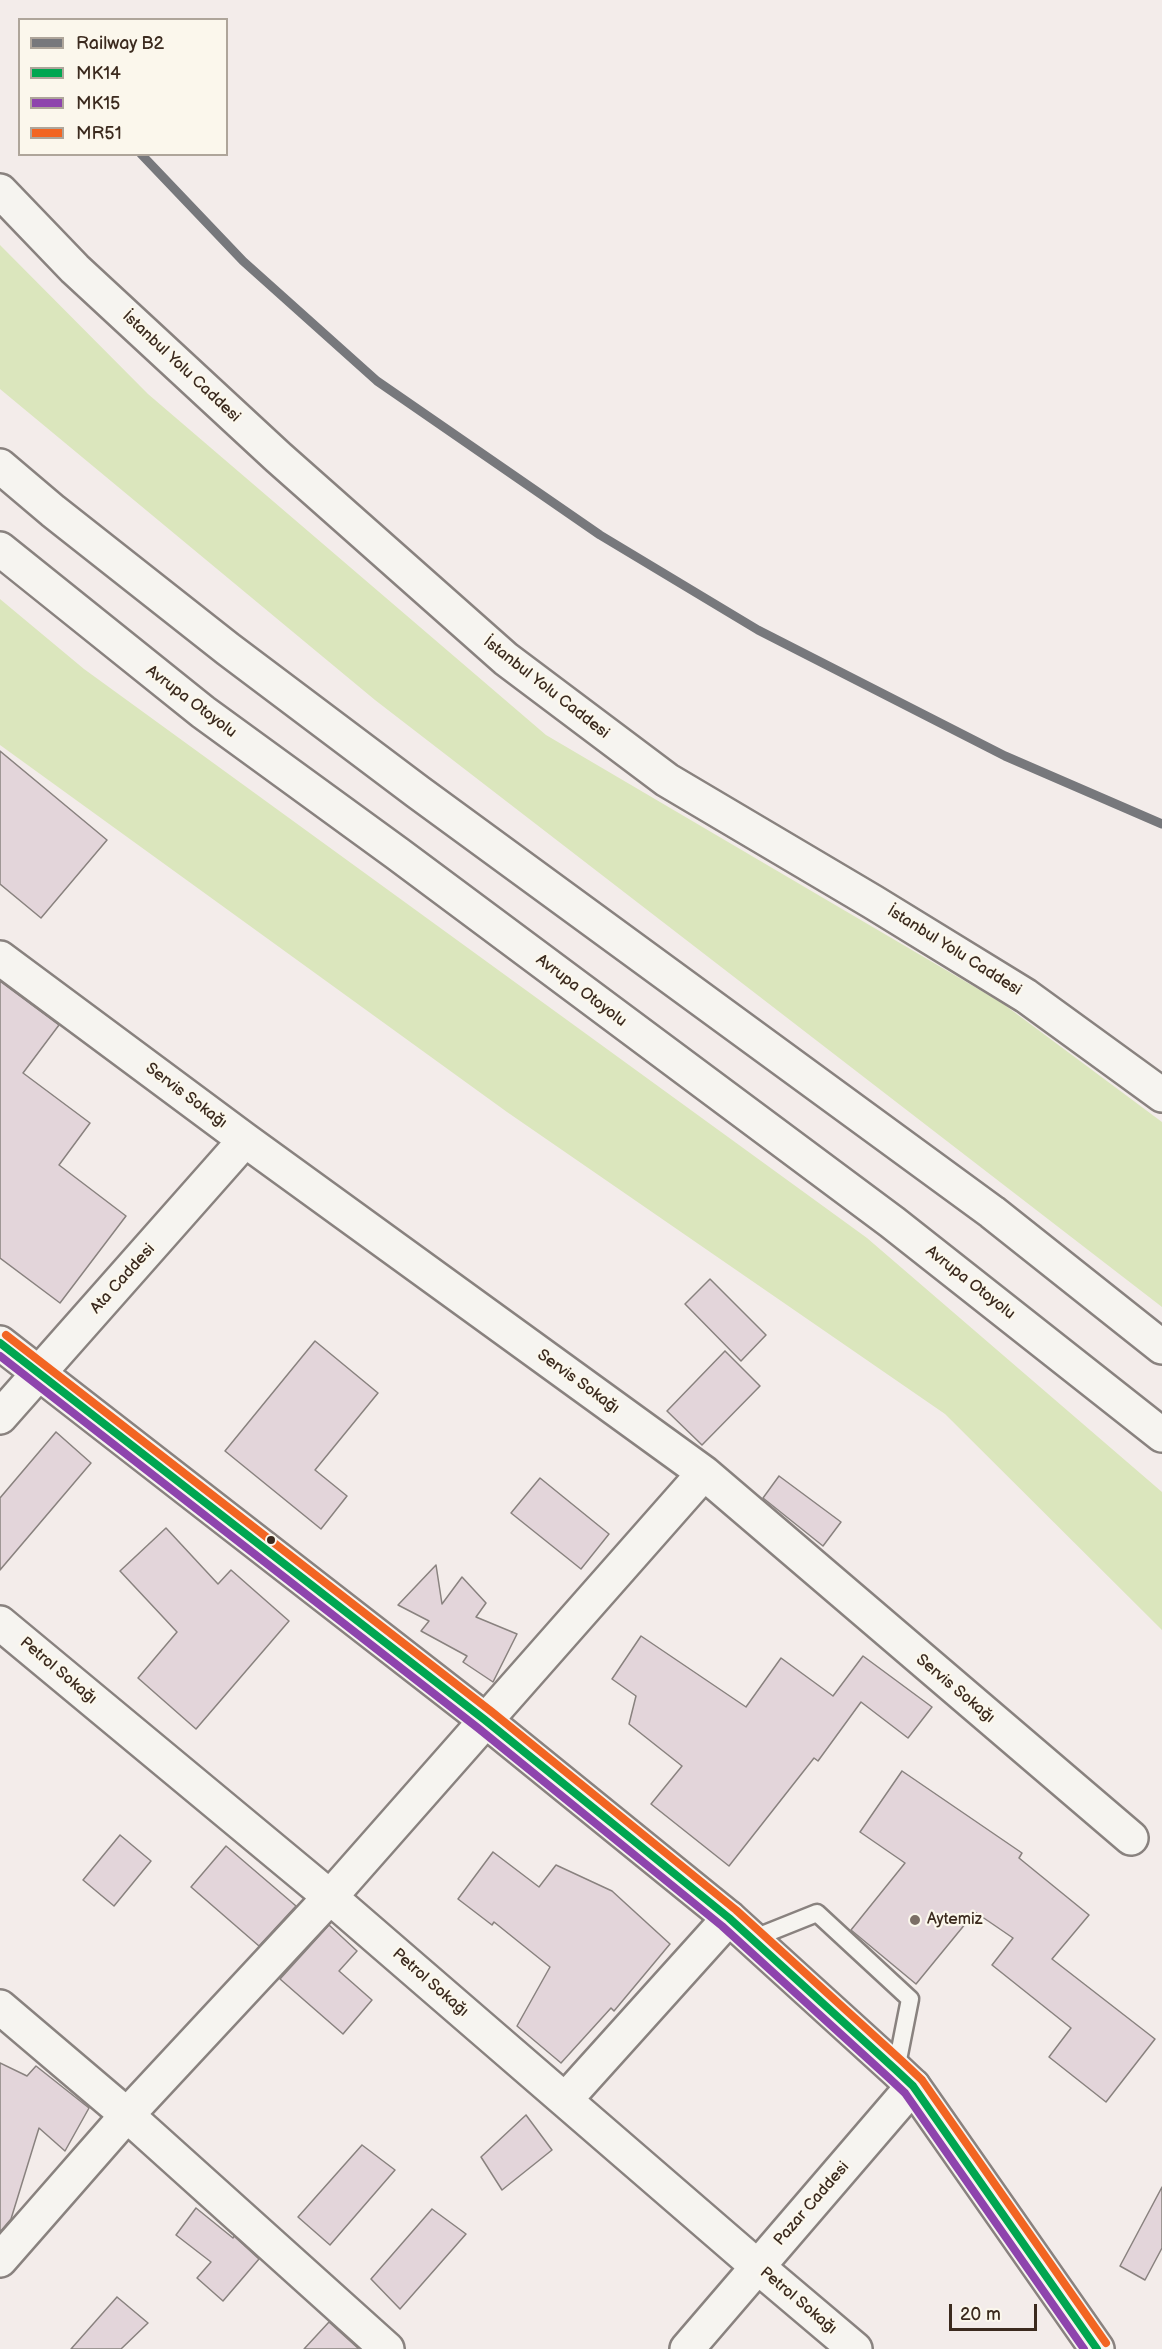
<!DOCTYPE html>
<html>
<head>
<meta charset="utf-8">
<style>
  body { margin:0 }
  #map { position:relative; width:1162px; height:2349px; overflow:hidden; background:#f3ecea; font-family:"Balsamiq Sans",sans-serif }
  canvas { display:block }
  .legend { position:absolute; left:18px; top:18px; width:210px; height:138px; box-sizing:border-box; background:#fbf7ec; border:2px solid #aea59a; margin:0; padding:8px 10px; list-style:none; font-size:18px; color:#3b2a1e }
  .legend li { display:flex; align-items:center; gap:12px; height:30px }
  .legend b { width:30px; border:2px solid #aea59a }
  .scale { position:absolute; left:949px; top:2304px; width:88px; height:27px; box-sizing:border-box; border:3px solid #3b2a1e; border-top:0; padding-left:8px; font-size:18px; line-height:21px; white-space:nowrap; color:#3b2a1e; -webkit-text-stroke:4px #fbf7ec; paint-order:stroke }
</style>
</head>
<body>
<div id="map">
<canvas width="1162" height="2349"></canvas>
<ul class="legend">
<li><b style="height:8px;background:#77787c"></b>Railway B2</li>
<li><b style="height:8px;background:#00a651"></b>MK14</li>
<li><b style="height:8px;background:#8e44ad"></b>MK15</li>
<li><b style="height:8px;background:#f26522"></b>MR51</li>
</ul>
<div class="scale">20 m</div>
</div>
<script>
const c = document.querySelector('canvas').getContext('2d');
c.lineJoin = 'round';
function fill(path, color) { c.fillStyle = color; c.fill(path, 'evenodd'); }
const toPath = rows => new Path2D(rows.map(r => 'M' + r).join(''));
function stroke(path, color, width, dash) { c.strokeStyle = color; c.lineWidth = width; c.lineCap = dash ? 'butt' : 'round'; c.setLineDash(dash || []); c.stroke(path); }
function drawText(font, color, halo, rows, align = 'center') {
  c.font = font + ' "Balsamiq Sans",sans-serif'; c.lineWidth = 4.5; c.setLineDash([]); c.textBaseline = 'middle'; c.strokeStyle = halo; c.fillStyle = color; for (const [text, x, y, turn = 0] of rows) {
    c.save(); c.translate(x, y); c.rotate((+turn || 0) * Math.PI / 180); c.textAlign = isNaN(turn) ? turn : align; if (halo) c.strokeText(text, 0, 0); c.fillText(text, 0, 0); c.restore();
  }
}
const green = toPath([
  [0,245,148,394,546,735,1002,1003,1162,1122,1162,1307,375,700,0,389],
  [0,599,84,669,867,1238,1162,1492,1162,1630,945,1414,507,1112,0,745]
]);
const building = toPath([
  [0,751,107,840,41,918,0,884,0,751],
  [0,981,59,1025,23,1073,90,1123,59,1165,126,1216,60,1303,0,1258,0,981],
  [710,1279,766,1335,741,1361,685,1304,710,1279],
  [315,1341,378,1393,315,1470,347,1496,321,1529,225,1451,315,1341],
  [725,1351,760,1386,702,1445,667,1411,725,1351],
  [56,1432,91,1463,0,1570,0,1498,56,1432],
  [779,1476,841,1522,823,1546,763,1498,779,1476],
  [540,1478,609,1534,581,1569,511,1513,540,1478],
  [166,1528,218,1584,231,1570,289,1621,196,1729,138,1678,177,1632,120,1571,166,1528],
  [436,1565,442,1604,462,1577,486,1603,476,1617,517,1634,493,1682,463,1662,467,1656,421,1631,429,1621,398,1605,436,1565],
  [641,1636,746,1707,781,1658,833,1696,863,1656,932,1707,908,1738,861,1702,818,1761,814,1758,729,1866,651,1804,682,1766,629,1724,636,1696,612,1679,641,1636],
  [902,1771,1022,1853,1019,1858,1089,1915,1052,1959,1155,2039,1106,2102,1049,2057,1071,2028,992,1965,1013,1938,975,1912,916,1984,851,1930,905,1863,860,1832,902,1771],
  [120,1835,151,1861,114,1906,83,1880,120,1835],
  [226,1846,296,1906,259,1946,191,1887,226,1846],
  [493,1852,539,1887,556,1865,612,1891,670,1944,614,2011,611,2008,561,2063,517,2026,550,1967,494,1922,492,1925,458,1899,493,1852],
  [329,1925,357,1951,339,1971,372,2000,343,2034,280,1979,329,1925],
  [0,2063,27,2076,36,2066,89,2108,65,2151,39,2128,11,2219,0,2232,0,2063],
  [526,2115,552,2150,502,2190,481,2157,526,2115],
  [362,2145,395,2170,330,2245,298,2217,362,2145],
  [1162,2187,1162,2248,1145,2280,1120,2266,1162,2187],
  [196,2208,233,2238,234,2236,259,2259,223,2301,197,2278,211,2262,176,2235,196,2208],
  [432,2209,466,2234,400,2309,371,2279,432,2209],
  [117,2297,148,2323,121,2349,71,2349,117,2297],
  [329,2322,359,2349,304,2349,329,2322]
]);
const lane = toPath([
  [752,1939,817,1913,910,1999,896,2070]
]);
const street = toPath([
  [0,958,245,1140,704,1473,1131,1838],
  [0,1417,245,1140],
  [0,1623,330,1897,758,2267,855,2349],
  [0,2007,127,2115,387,2349],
  [565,2100,729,1918],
  [0,2260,127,2115,330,1897,704,1473],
  [687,2349,913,2086]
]);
const primary = toPath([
  [0,191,75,269,278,457,506,659,667,780,873,902,1026,996,1162,1095],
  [0,1343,485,1720,729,1918,896,2070,913,2086,1097,2349]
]);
const highway = toPath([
  [0,466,53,511,228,649,418,792,992,1212,1162,1347],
  [0,549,203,712,398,854,892,1222,1162,1435]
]);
const bus1 = toPath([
  [0,1343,485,1720,729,1918,896,2070,913,2086,1097,2349]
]);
const bus2 = toPath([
  [0,1356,478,1728,722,1926,889,2078,905,2093,1084,2349]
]);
const bus3 = toPath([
  [6,1335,492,1712,736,1910,903,2062,922,2080,1106,2343]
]);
const rail1 = toPath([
  [141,154,243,261,377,381,600,535,758,630,1005,756,1162,824]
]);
const markers = [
  [271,1540,5,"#3b2a1e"],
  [915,1920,6,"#7b6e65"]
];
const streetNames = [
  ["İstanbul Yolu Caddesi",181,367,43],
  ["İstanbul Yolu Caddesi",546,688,38],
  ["Avrupa Otoyolu",191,702,37],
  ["İstanbul Yolu Caddesi",954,951,32],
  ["Avrupa Otoyolu",581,991,37],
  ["Servis Sokağı",186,1096,37],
  ["Ata Caddesi",123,1279,-48],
  ["Avrupa Otoyolu",970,1283,38],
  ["Servis Sokağı",578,1382,36],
  ["Petrol Sokağı",58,1671,40],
  ["Servis Sokağı",955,1689,40],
  ["Petrol Sokağı",430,1983,41],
  ["Pazar Caddesi",812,2204,-49],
  ["Petrol Sokağı",798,2301,40]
];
const poiNames = [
  ["Aytemiz",927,1920]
];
fill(green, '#dbe6bd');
fill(building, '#e3d5da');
stroke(building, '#89827f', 1.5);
stroke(lane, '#89827f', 21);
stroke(street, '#89827f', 38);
stroke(primary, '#89827f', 38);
stroke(highway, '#89827f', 38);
stroke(lane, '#f6f4f0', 16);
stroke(street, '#f6f4f0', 33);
stroke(primary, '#f6f4f0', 33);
stroke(highway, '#f6f4f0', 33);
stroke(bus1, '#00a651', 8);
stroke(bus2, '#8e44ad', 8);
stroke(bus3, '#f26522', 8);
stroke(rail1, '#77787c', 9);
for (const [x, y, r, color] of markers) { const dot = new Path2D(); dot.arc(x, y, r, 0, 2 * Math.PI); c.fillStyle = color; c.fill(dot); stroke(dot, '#fbf7ec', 2); }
drawText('16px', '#3b2a1e', '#fbf7ec', streetNames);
drawText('16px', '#3b2a1e', '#fbf7ec', poiNames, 'left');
</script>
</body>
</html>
